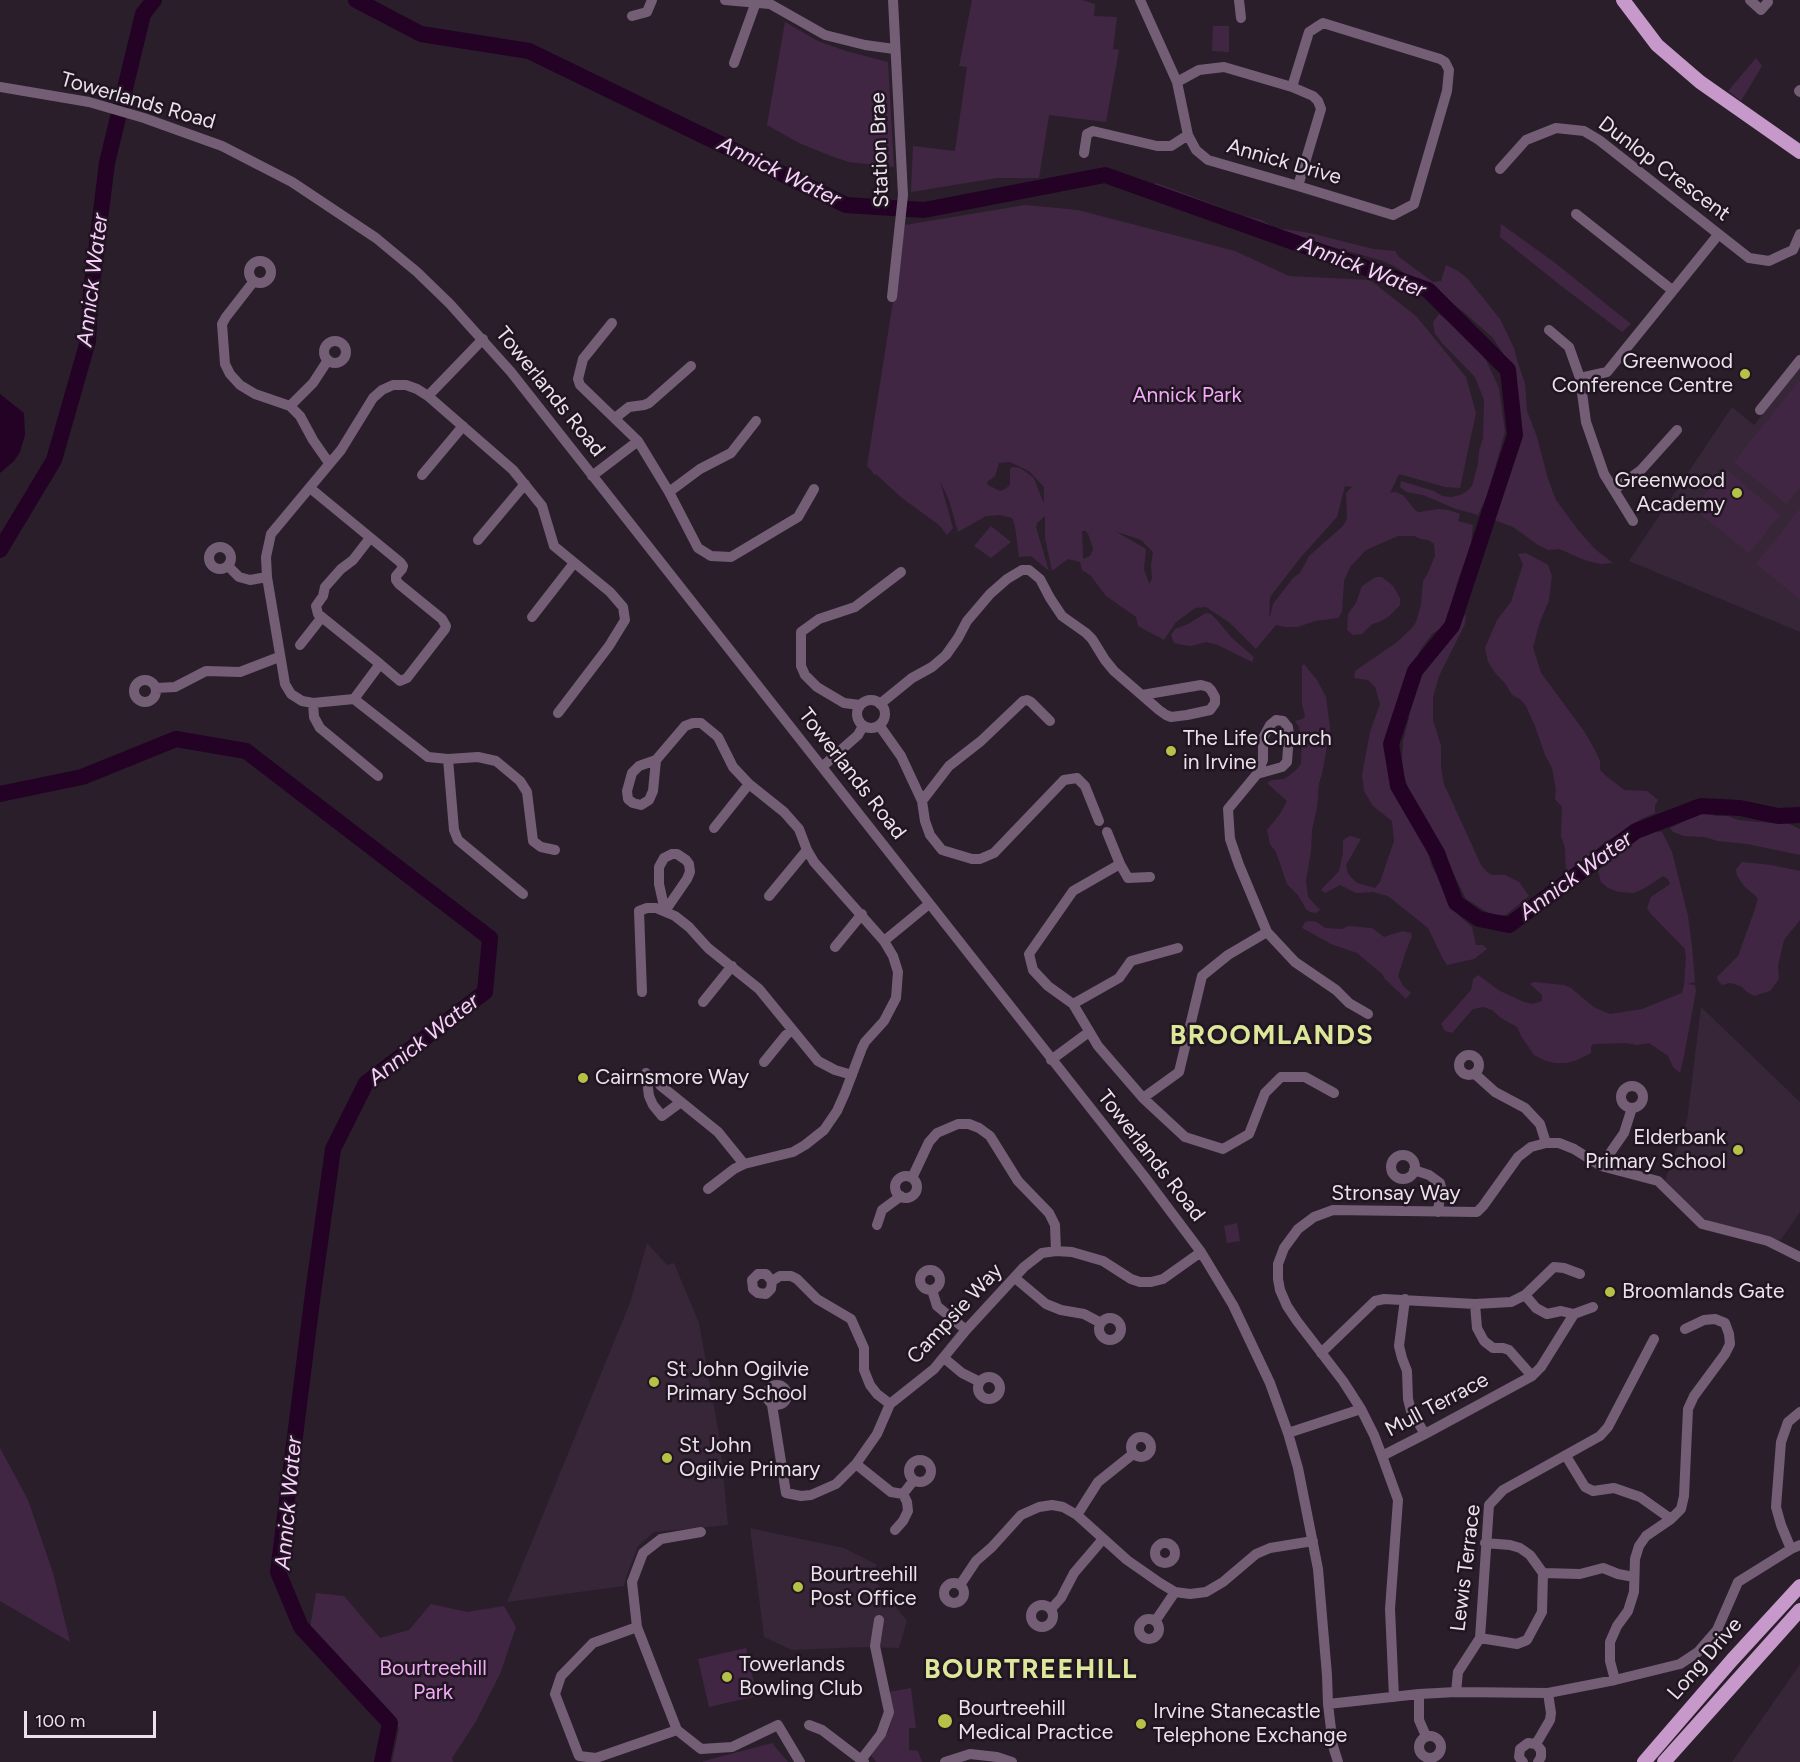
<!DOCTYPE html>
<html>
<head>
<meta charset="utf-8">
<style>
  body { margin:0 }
  #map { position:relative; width:1800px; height:1762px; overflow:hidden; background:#2a1e2b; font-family:Figtree,sans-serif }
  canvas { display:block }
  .scale { position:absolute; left:24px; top:1711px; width:132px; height:27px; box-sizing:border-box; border:3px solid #eae2ea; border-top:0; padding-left:8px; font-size:18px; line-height:21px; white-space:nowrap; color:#eae2ea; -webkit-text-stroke:4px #201521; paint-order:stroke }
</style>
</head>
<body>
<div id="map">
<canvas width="1800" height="1762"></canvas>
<div class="scale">100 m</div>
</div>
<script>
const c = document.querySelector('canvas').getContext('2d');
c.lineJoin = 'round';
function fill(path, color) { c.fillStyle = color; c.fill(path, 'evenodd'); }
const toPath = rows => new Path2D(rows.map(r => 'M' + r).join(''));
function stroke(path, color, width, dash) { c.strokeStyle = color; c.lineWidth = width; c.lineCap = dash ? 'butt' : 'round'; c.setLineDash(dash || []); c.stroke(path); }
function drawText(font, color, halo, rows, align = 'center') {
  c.font = font + ' Figtree,sans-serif'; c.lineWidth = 5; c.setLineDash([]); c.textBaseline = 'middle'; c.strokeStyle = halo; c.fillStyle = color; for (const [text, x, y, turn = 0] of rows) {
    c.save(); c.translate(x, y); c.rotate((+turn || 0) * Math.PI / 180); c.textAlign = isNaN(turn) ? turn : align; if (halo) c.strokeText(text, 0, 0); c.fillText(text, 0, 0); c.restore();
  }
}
const built = toPath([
  [1800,367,1800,632,1629,561,1732,407,1754,425],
  [1701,1007,1800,1102,1800,1212,1780,1241,1715,1224,1700,1217,1665,1180,1687,1120],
  [647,1243,667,1265,674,1263,699,1323,720,1440,728,1525,654,1532,638,1546,627,1575,624,1586,507,1602,630,1303],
  [750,1528,844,1548,876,1564,877,1583,907,1621,899,1648,865,1647,792,1650,764,1637],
  [1800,1664,1800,1762,1732,1762]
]);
const green = toPath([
  [972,0,1082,0,1095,4,1094,16,1117,17,1113,49,1119,50,1106,122,1049,115,1039,178,997,178,911,192,913,146,955,151,967,67,959,66],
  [785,22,818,41,846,51,888,62,894,167,849,162,831,156,799,143,767,125],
  [1213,26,1229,26,1229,52,1212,51],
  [1756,58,1762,66,1741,101,1728,91],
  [1156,183,1242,215,1261,220,1276,228,1310,233,1373,249,1395,251,1399,257,1433,282,1441,281,1446,265,1458,271,1468,279,1500,319,1514,348,1517,360,1525,384,1527,411,1537,437,1548,479,1556,500,1578,530,1596,550,1613,563,1601,564,1587,561,1559,549,1548,550,1538,545,1513,527,1492,519,1508,475,1517,442,1520,426,1519,401,1515,376,1502,352,1493,338,1465,313,1439,294,1436,298,1437,293,1426,289,1396,267,1383,261,1305,239,1263,231,1186,203,1168,200,1161,195,1151,195,1143,192],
  [1025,205,1078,210,1235,251,1289,276,1370,280,1416,316,1466,377,1476,413,1460,488,1445,487,1399,474,1390,493,1395,492,1403,495,1416,511,1420,512,1438,509,1448,510,1460,514,1458,521,1473,525,1471,544,1457,583,1448,621,1443,627,1432,634,1420,650,1417,658,1410,666,1400,693,1387,735,1387,764,1396,791,1407,812,1410,821,1426,847,1432,867,1444,886,1454,908,1458,915,1472,927,1476,945,1483,945,1487,949,1474,959,1447,965,1442,957,1428,928,1388,896,1373,892,1356,893,1340,885,1325,893,1321,890,1339,871,1343,853,1343,841,1346,838,1350,836,1361,839,1346,865,1348,874,1357,883,1375,888,1380,882,1394,841,1392,821,1373,806,1364,791,1362,775,1370,732,1380,704,1375,687,1368,680,1354,678,1355,671,1397,642,1412,628,1416,622,1421,605,1423,581,1428,573,1435,556,1434,544,1428,540,1421,539,1414,536,1398,536,1366,550,1350,567,1344,581,1342,612,1338,618,1315,621,1298,627,1285,627,1276,625,1256,649,1230,623,1206,607,1195,608,1176,622,1164,640,1138,626,1136,617,1106,596,1091,576,1082,570,1080,562,1068,559,1052,571,1045,538,1045,516,1037,523,1036,527,1049,571,1031,556,1019,557,1015,526,1012,518,1000,515,986,516,958,532,949,500,940,481,953,528,947,535,939,525,902,498,877,475,873,474,873,472,867,466,905,225],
  [1010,462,1029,471,1044,487,1044,504,1035,481,1033,477,1020,468,1012,467,1010,469,1010,485,1005,489,1000,491,988,485,987,482,995,476,999,463],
  [1345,486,1352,487,1346,493,1347,519,1343,526,1309,556,1300,573,1293,578,1273,604,1270,617,1269,616,1270,597,1301,557,1337,517],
  [1082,531,1086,531,1089,536,1093,549,1090,556,1083,559],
  [1115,531,1141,540,1153,552,1151,565,1152,579,1149,584,1144,569,1146,549],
  [1501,224,1554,262,1631,324,1622,332,1560,285,1500,237],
  [1439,314,1452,324,1478,350,1486,360,1499,388,1505,432,1487,496,1478,515,1456,509,1423,495,1406,492,1400,487,1401,481,1434,491,1442,496,1452,497,1460,495,1466,492,1472,486,1478,464,1479,451,1483,438,1484,400,1475,377,1443,344,1435,334,1433,322],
  [1800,380,1800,487,1786,504,1734,462],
  [1726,469,1780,515,1749,553,1693,508],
  [1800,509,1800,599,1756,564],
  [991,526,1011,542,991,558,974,546],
  [1526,553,1548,565,1552,576,1549,600,1540,622,1533,647,1541,673,1584,731,1596,752,1600,761,1600,770,1605,775,1624,790,1647,791,1658,800,1655,805,1655,813,1641,819,1600,846,1575,869,1566,875,1565,848,1561,836,1562,807,1555,799,1556,790,1552,768,1545,755,1535,726,1526,706,1520,699,1512,695,1505,683,1496,674,1488,662,1485,648,1497,620,1511,602,1523,564,1518,554],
  [1376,577,1382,577,1393,586,1400,598,1400,605,1388,617,1379,622,1372,624,1362,634,1353,635,1347,630,1348,614,1356,603,1362,586],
  [1206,613,1211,614,1216,619,1232,638,1254,657,1252,662,1218,645,1206,642,1191,646,1183,645,1174,643,1171,635,1175,629,1188,624],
  [1466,614,1465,624,1439,676,1433,697,1433,720,1441,746,1441,768,1444,784,1481,865,1487,872,1492,875,1505,875,1519,882,1529,896,1507,914,1501,916,1492,915,1466,899,1448,862,1445,850,1439,845,1430,825,1408,787,1404,776,1402,760,1403,741,1409,718,1407,705,1426,665,1443,640,1457,627],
  [1304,664,1317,680,1326,697,1330,727,1330,740,1327,746,1322,774,1319,783,1317,808,1312,830,1311,851,1306,881,1308,897,1320,910,1316,913,1310,912,1306,909,1298,895,1287,884,1276,852,1270,844,1267,830,1280,814,1287,801,1267,783,1272,780,1284,779,1295,771,1301,764,1302,741,1299,727,1295,721,1303,719,1305,716,1302,704,1302,666],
  [1704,813,1716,816,1728,816,1738,820,1770,823,1785,822,1800,829,1800,855,1747,844,1718,841,1704,837,1684,836,1673,832,1670,828,1697,815],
  [1655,831,1662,832,1672,852,1688,916,1692,946,1695,982,1687,984,1695,985,1696,991,1684,1056,1680,1073,1673,1067,1668,1056,1649,1043,1637,1045,1626,1043,1593,1044,1591,1047,1591,1053,1577,1060,1567,1063,1555,1063,1546,1061,1534,1055,1521,1036,1517,1027,1501,1018,1492,1010,1483,1007,1473,1009,1452,1033,1445,1031,1441,1024,1471,990,1473,979,1478,975,1500,991,1524,1002,1533,1004,1542,1001,1542,995,1530,984,1534,982,1564,985,1571,988,1595,1008,1610,1014,1642,1009,1682,993,1684,985,1686,958,1685,949,1650,913,1647,908,1651,897,1670,884,1668,879,1663,876,1645,888,1634,893,1619,892,1608,888,1601,882,1598,871,1623,846,1633,840],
  [1742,862,1771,865,1800,871,1800,920,1784,940,1778,966,1779,979,1770,991,1754,996,1747,992,1742,987,1734,984,1730,983,1722,985,1718,981,1717,977,1738,956,1755,909,1758,898,1744,886,1737,876,1736,869],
  [1310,921,1317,922,1325,928,1342,929,1349,926,1372,928,1384,937,1403,931,1411,933,1412,936,1406,951,1398,976,1403,986,1411,993,1406,999,1385,979,1382,974,1357,953,1331,944,1302,928,1305,922],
  [1237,1223,1240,1241,1227,1243,1224,1226],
  [0,1448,28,1500,53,1573,70,1642,0,1601],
  [316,1593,344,1596,380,1638,409,1630,431,1604,467,1612,504,1606,516,1627,500,1674,475,1723,452,1758,453,1762,392,1762,399,1728,310,1628],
  [746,1648,757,1696,709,1707,698,1659],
  [911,1688,916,1728,909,1728,909,1750,918,1751,922,1762,876,1762,871,1755,888,1732,892,1719,889,1692],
  [772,1743,788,1762,702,1762,704,1761]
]);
const water = toPath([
  [0,394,24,413,25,435,20,452,14,461,0,473]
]);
const river = toPath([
  [356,0,421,34,529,51,846,205,924,210,1105,175,1428,290,1508,370,1515,435,1452,626,1415,671,1391,744,1398,786,1437,853,1456,903,1479,919,1509,925,1636,831,1701,806,1740,808,1778,816,1800,815],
  [0,550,54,460,88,341,91,292,107,163,143,14,154,0],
  [0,794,82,777,176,739,246,751,490,938,485,992,366,1083,333,1149,313,1293,278,1572,301,1627,390,1723,382,1762]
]);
const minor = toPath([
  [725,0,770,4,825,35,865,45,894,49],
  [1140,0,1177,82,1188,135,1196,150,1208,160,1298,186,1393,215,1414,204,1447,91,1449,70,1445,62,1440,59,1323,23,1309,32,1292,87,1224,67,1199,70,1177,82],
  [1239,0,1241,18],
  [1750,0,1761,10,1768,2],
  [632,16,647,12,652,0],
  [734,63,756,2],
  [0,87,89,102,144,118,222,146,292,182,376,238,417,272,450,304,511,372,1144,1176,1201,1252,1233,1305,1270,1383,1288,1433,1298,1468,1318,1569,1327,1675,1328,1704,1333,1746,1338,1762],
  [1292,87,1313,96,1318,101,1321,109,1298,186],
  [1800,90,1799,91,1800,92],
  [1084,153,1087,134,1093,131,1157,146,1171,146,1188,135],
  [1500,169,1526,140,1556,128,1584,131,1599,140,1749,258,1769,261,1786,253,1793,250,1800,234],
  [1576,214,1672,290],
  '249 272a11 11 0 1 1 22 0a11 11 0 1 1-22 0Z',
  [254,281,226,317,222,324,225,364,230,374,240,385,255,394,290,406,300,416,313,440,329,463],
  [892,297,903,195,893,0],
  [612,323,583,359,578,379,580,385,638,441,669,492,698,548,711,556,731,557,798,517,814,489],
  [1549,330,1569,347,1580,378,1586,422,1604,474,1633,521],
  [483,339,428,396,417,389,406,385,393,385,382,390,373,398,341,450,271,534,266,557,267,577,285,684,291,694,302,701,313,703,354,699,428,757,448,759,478,757,496,761,520,781,527,792,533,841,541,847,555,850],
  '324 352a11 11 0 1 1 22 0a11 11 0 1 1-22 0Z',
  [1580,378,1607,372,1718,235],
  [428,396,513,470,542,506,554,546,610,592,623,607,625,620,609,646,558,713],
  [290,406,313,383,328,360],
  [1760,410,1800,360],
  [615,418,629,407,644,405,649,403,691,366],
  [422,475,463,426],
  [592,476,638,441],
  [310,488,400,562,403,566,402,569,396,576,396,580,399,584,442,619,446,626,445,629,407,678,400,681,380,664,354,699],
  [1614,490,1641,470,1677,430],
  [669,492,700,469,731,453,756,421],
  [370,538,353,560,341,569,325,587,323,596,316,606,318,614,380,664],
  [478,540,525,484],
  '209 558a11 11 0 1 1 22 0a11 11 0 1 1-22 0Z',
  [228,566,239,577,250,580,267,577],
  [532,617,574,563],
  [300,645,322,617],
  '134 691a11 11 0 1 1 22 0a11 11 0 1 1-22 0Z',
  [156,688,175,687,206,671,240,672,279,657],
  '857 714a14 14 0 1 1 28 0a14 14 0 1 1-28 0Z',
  [313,703,314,717,320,728,378,776],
  [880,704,912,678,932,667,946,655,958,638,967,621,990,594,1007,579,1022,570,1029,570,1040,579,1050,598,1062,616,1086,633,1092,639,1105,660,1114,671,1159,710,1166,715,1171,717,1187,715,1210,710,1215,703,1215,697,1211,690,1208,687,1201,685,1142,695],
  [860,705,844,703,817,687,805,675,801,666,801,632,819,619,855,607,901,572],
  [879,725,901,756,922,801,925,821,930,835,942,850,972,859,980,859,994,853,1064,780,1077,778,1085,786,1099,821],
  [448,759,454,830,458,840,523,894],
  [656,760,653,791,649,800,641,805,633,803,628,799,627,791,632,773,639,766,656,760,685,726,693,723,701,723,718,737,733,767,749,784,784,812,799,829,807,850,814,862,884,941,929,904],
  [822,767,858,735,863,726],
  [1257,774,1263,760,1263,738,1270,725,1276,720,1283,721,1288,727,1289,735,1287,762,1282,767,1257,774,1228,809,1230,839,1239,865,1267,932,1295,962,1336,990,1349,1003,1368,1014],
  [922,801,949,766,981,741,1023,701,1027,700,1031,702,1050,721],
  [714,828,749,784],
  [1107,832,1120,864,1128,878,1150,877],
  [672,854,677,854,686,860,689,864,690,872,687,879,665,911,659,884,659,867,664,858,672,854],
  [1120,864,1073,891,1029,954,1033,970,1048,986,1073,1004,1098,1046,1143,1098,1185,1137,1223,1149,1249,1134,1265,1093,1281,1077,1305,1077,1334,1093],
  [769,896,807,850],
  [835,947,862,914],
  [642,992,639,911,647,908,656,908,675,916,689,927,708,948,759,989,818,1061,835,1070,852,1075],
  [703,1002,732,966],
  [1073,1004,1119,978,1131,961,1178,948],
  '1459 1065a10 10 0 1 1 20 0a10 10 0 1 1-20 0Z',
  [1051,1060,1089,1032],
  [764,1062,786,1035,792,1030],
  [646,1073,649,1096,653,1105,662,1116,681,1102],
  [1475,1074,1495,1092,1525,1108,1540,1124,1546,1143],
  [660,1085,718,1132,744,1164],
  '1621 1097a11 11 0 1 1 22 0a11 11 0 1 1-22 0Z',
  [1143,1098,1179,1072,1202,976,1228,955,1267,932],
  '1391 1167a12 12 0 1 1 24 0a12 12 0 1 1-24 0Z',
  [1601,1166,1624,1133,1632,1108],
  [1414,1170,1429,1175,1440,1183,1441,1187,1438,1212],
  '895 1187a11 11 0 1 1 22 0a11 11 0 1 1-22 0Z',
  [912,1178,929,1142,937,1133,958,1124,969,1124,979,1128,990,1136,1018,1181,1049,1213,1055,1225,1056,1251],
  [708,1189,734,1169,744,1164,793,1152,805,1145,824,1130,837,1111,845,1093,862,1048,865,1042,884,1021,896,998,898,972,893,956,884,941],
  [877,1225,882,1210,901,1196],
  '920 1280a10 10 0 1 1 20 0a10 10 0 1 1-20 0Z',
  [1015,1278,1046,1304,1061,1310,1084,1314,1101,1323],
  [772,1281,766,1274,758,1274,752,1280,753,1289,758,1293,766,1294,771,1289,772,1281,780,1276,791,1276,797,1279,817,1299,851,1319,864,1348,864,1370,870,1385,877,1394,890,1404],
  [932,1290,937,1306,966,1330],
  [1525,1295,1536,1308,1547,1314,1561,1311,1574,1314,1593,1307],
  [1405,1299,1399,1346,1402,1358,1407,1371,1408,1399,1411,1411,1425,1434],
  [1475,1304,1477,1328,1484,1341,1493,1348,1503,1348,1509,1350,1532,1376],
  '1099 1329a11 11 0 1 1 22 0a11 11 0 1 1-22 0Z',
  [1321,1353,1375,1301,1384,1299,1475,1304,1511,1302,1525,1295,1554,1267,1564,1268,1580,1274],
  [944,1358,962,1373,980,1382],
  '978 1388a11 11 0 1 1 22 0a11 11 0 1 1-22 0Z',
  '767 1395a10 10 0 1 1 20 0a10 10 0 1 1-20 0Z',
  [772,1405,786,1493,801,1496,811,1495,836,1484,856,1464,877,1434,890,1404,934,1369,966,1330,1024,1267,1042,1253,1056,1251,1072,1252,1103,1261,1131,1279,1140,1282,1151,1282,1163,1279,1201,1252],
  [1288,1433,1361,1409],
  '1131 1447a10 10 0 1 1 20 0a10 10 0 1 1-20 0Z',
  [1382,1456,1374,1435,1361,1409,1343,1381,1297,1321,1287,1306,1280,1290,1278,1279,1278,1264,1284,1248,1298,1229,1314,1217,1333,1210,1477,1212,1483,1206,1518,1157,1531,1147,1546,1143,1559,1143,1574,1149,1601,1166,1658,1181,1702,1224,1768,1241,1800,1257],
  [1566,1456,1585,1487,1593,1491,1614,1488,1640,1497,1671,1519],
  '909 1471a11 11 0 1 1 22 0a11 11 0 1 1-22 0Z',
  [856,1464,891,1492,903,1494,914,1480],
  [1077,1515,1098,1482,1133,1454],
  [895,1530,903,1521,908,1511,907,1502,903,1494],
  [701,1532,661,1539,643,1553,632,1582,637,1627,677,1730,701,1749,732,1747,778,1725,800,1762],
  '1155 1553a10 10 0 1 1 20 0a10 10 0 1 1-20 0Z',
  [1791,1549,1781,1525,1776,1507,1781,1442,1788,1422,1800,1412],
  [1543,1573,1580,1574,1603,1568,1618,1574,1634,1577],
  '944 1593a10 10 0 1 1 20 0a10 10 0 1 1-20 0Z',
  [960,1585,976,1561,992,1547,1021,1515,1039,1507,1052,1505,1063,1507,1077,1515,1127,1560,1160,1583,1175,1592,1190,1594,1206,1592,1223,1582,1256,1554,1270,1548,1313,1541],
  '1031 1616a11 11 0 1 1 22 0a11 11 0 1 1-22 0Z',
  [1051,1609,1061,1598,1074,1573,1103,1539],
  '1139 1629a10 10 0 1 1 20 0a10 10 0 1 1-20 0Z',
  [1156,1620,1175,1592],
  [637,1627,593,1643,561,1676,555,1694,579,1756,596,1758,677,1730],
  [1480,1638,1517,1644,1527,1640,1542,1612,1543,1573,1530,1555,1520,1548,1510,1545,1485,1543],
  [1615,1680,1610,1661,1610,1642,1617,1626,1628,1611,1634,1592,1635,1559,1639,1546,1646,1536,1671,1519,1681,1509,1684,1496,1688,1409,1694,1396,1725,1354,1730,1344,1729,1334,1725,1323,1715,1319,1704,1320,1685,1329],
  [1456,1692,1458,1672,1480,1638,1489,1505,1503,1490,1600,1436,1608,1427,1654,1339],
  [1419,1694,1419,1720,1426,1736],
  [1394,1697,1390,1609,1398,1500,1382,1456,1425,1434,1532,1376,1541,1367,1574,1314],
  [1328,1704,1419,1694,1456,1692,1548,1693,1615,1680,1680,1664,1698,1652,1717,1630,1738,1582,1791,1549,1800,1545],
  [809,1725,822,1730,864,1762],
  '1419 1747a11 11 0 1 1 22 0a11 11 0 1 1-22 0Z',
  [1536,1744,1550,1720,1551,1713,1548,1693],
  [861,1760,881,1734,889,1712,875,1646,879,1620],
  [945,1762,970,1754,997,1757,1012,1762],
  [1523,1762,1519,1757,1520,1749,1528,1743,1536,1744,1541,1750,1541,1757,1538,1762]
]);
const major = toPath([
  [1623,0,1657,45,1700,82,1800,152],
  [1644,1762,1732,1660,1800,1586],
  [1664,1762,1800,1610]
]);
const markers = [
  [1745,374,6,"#b6c148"],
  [1737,493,6,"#b6c148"],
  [1171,751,6,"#b6c148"],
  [583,1078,6,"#b6c148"],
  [1738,1150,6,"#b6c148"],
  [1610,1292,6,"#b6c148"],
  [654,1382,6,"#b6c148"],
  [667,1458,6,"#b6c148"],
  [798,1587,6,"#b6c148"],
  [727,1677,6,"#b6c148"],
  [945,1721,8,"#b6c148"],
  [1141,1724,6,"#b6c148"]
];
const streetNames = [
  ["Towerlands Road",138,101,16],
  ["Station Brae",880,150,-92],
  ["Annick Drive",1284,162,16],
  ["Dunlop Crescent",1664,169,37],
  ["Towerlands Road",550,392,51],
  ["Towerlands Road",852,774,52],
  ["Towerlands Road",1151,1156,52],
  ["Stronsay Way",1396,1194],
  ["Campsie Way",955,1314,-47],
  ["Mull Terrace",1437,1405,-28],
  ["Lewis Terrace",1466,1568,-83],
  ["Long Drive",1705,1659,-49]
];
const poiNames = [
  ["Greenwood",1733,362,"right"],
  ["Conference Centre",1733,386,"right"],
  ["Greenwood",1725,481,"right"],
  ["Academy",1725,505,"right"],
  ["The Life Church",1183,739],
  ["in Irvine",1183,763],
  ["Cairnsmore Way",595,1078],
  ["Elderbank",1726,1138,"right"],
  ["Primary School",1726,1162,"right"],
  ["Broomlands Gate",1622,1292],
  ["St John Ogilvie",666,1370],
  ["Primary School",666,1394],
  ["St John",679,1446],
  ["Ogilvie Primary",679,1470],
  ["Bourtreehill",810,1575],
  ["Post Office",810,1599],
  ["Towerlands",739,1665],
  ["Bowling Club",739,1689],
  ["Bourtreehill",958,1709],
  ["Medical Practice",958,1733],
  ["Irvine Stanecastle",1153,1712],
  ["Telephone Exchange",1153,1736]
];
const parkNames = [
  ["Annick Park",1187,396],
  ["Bourtreehill",433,1669],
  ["Park",433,1693]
];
const waterNames = [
  ["Annick Water",779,172,26],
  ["Annick Water",1362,268,21],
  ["Annick Water",93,280,-83],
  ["Annick Water",1576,876,-36],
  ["Annick Water",424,1040,-38],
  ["Annick Water",289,1503,-85]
];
const districtNames = [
  ["BROOMLANDS",1272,1036],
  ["BOURTREEHILL",1031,1670]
];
fill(built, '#362637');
fill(green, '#412644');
fill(water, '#230226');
stroke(river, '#230226', 16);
stroke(minor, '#745e76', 10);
stroke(major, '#c699ca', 14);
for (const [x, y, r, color] of markers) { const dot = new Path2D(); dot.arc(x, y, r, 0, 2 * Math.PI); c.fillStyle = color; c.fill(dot); stroke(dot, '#201521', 2); }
drawText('21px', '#eae2ea', '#201521', streetNames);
drawText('21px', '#eae2ea', '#201521', poiNames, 'left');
drawText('21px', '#f2aaf7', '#201521', parkNames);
drawText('italic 22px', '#facffd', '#201521', waterNames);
c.letterSpacing = '1.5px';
drawText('bold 27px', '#dde799', '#201521', districtNames);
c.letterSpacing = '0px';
</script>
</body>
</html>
